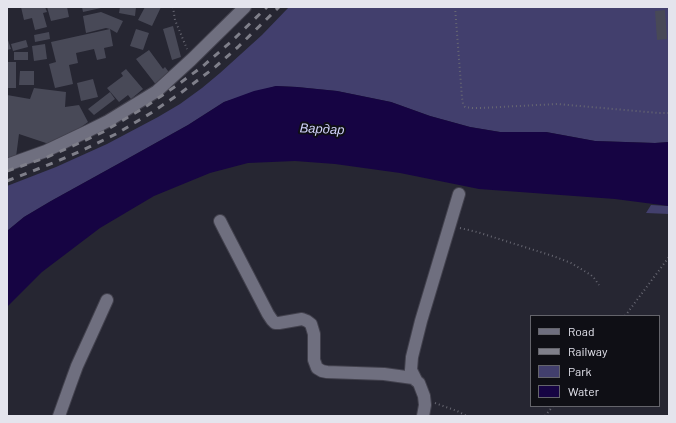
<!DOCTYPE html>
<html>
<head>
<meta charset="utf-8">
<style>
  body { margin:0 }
  #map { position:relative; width:676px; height:423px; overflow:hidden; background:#262632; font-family:Barlow,sans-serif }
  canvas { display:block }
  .frame { position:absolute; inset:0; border:8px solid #e4e4ed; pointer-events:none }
  .legend { position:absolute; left:530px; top:315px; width:130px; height:92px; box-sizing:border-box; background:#0f0f15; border:1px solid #64646b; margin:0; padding:5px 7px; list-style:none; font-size:12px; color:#e4e4ed }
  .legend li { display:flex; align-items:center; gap:8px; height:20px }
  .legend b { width:20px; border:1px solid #64646b }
</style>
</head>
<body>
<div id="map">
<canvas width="676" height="423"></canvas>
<div class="frame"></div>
<ul class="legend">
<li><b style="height:5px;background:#6f6f7f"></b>Road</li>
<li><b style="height:5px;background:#7f7f8a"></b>Railway</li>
<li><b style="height:11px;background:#423f6d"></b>Park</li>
<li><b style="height:11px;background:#160443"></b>Water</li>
</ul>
</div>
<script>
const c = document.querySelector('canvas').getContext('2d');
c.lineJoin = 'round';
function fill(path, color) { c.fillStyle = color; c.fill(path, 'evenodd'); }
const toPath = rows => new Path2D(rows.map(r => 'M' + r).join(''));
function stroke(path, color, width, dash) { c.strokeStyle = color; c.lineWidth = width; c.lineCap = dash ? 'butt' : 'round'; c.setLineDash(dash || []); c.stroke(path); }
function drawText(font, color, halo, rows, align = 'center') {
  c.font = font + ' Barlow,sans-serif'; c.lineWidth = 4; c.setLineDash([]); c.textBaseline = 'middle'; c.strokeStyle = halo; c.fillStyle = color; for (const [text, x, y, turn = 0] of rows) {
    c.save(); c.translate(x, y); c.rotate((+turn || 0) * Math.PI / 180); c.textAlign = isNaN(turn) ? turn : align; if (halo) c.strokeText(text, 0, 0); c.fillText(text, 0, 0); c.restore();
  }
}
const green = toPath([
  [289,7,669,7,669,142,655,143,595,141,546,132,500,132,470,127,430,116,391,102,337,91,297,87,276,86,224,102,188,125,127,159,51,201,24,217,7,231,7,186,56,167,107,144,158,117,180,104,202,88,220,73,262,35],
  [651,205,669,206,669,214,646,213]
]);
const water = toPath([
  [276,86,297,87,337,91,391,102,430,116,470,127,500,132,546,132,595,141,655,143,669,142,669,206,615,199,479,189,400,173,335,164,295,161,248,163,210,173,154,196,100,228,42,272,7,307,7,231,24,217,51,201,127,159,188,125,224,102,254,91]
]);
const building = toPath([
  [21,7,45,7,47,12,43,13,47,27,35,30,32,18,24,20],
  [47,7,67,7,69,17,51,21],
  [82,7,101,7,101,8,83,12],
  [120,7,136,7,135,16,119,13],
  [145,7,161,7,152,26,138,20],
  [665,10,667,39,657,40,655,11],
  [101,12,123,21,117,33,110,29,113,46,104,48,106,58,97,60,94,49,76,53,78,63,69,65,73,84,55,88,49,64,56,62,51,42,110,29,106,28,86,33,83,16],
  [173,26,181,57,172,60,163,29],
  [136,29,149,33,143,50,130,46],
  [49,32,50,39,35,42,34,35],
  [7,37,11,49,7,50],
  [26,40,28,47,13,51,11,44],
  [45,44,47,59,34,61,32,46],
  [149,50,163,69,165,67,171,75,157,86,136,59],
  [14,52,28,52,28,60,14,60],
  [7,62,16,62,16,88,7,88],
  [126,69,143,89,131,99,128,95,119,102,107,88,123,76,121,73],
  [20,71,34,71,34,85,19,85],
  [93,79,98,97,81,101,77,83],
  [34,88,66,92,65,107,79,105,88,122,69,136,49,144,19,134,16,157,7,161,7,95,30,99],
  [110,92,115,99,94,115,88,109]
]);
const path = toPath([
  [173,7,175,20,187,49],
  [455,7,462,98,463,104,465,107,472,108,481,108,557,104,659,113,669,113],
  [460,228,477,232,553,256,571,263,591,275,594,278,599,285],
  [625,316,669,257],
  [435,403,457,411,467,416],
  [545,416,553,406]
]);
const minor = toPath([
  [7,165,46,151,88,131,108,121,157,91,191,60,245,7],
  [220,221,224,229,268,314,272,320,275,323,279,323,302,319,307,321,311,324,314,334,314,360,317,368,322,371,327,372,384,374,413,378,419,383,424,396,425,405,423,416],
  [416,380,411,370,412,357,421,321,459,194],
  [59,416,69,388,77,366,93,331,107,300]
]);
const rail = toPath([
  [7,171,45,158,77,144,103,132,145,107,176,86,203,66,232,41,267,7],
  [7,181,53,163,83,150,116,134,151,113,182,92,214,68,238,47,279,7]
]);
const waterNames = [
  ["Вардар",322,129,3]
];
fill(green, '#423f6d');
fill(water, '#160443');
fill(building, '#484957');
stroke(minor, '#42414d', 14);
stroke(path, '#676772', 2, [1, 3]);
stroke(minor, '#6f6f7f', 12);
stroke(rail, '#7f7f8a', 3, [7, 7]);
drawText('italic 13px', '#d1d2fa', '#0f0f15', waterNames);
</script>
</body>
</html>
